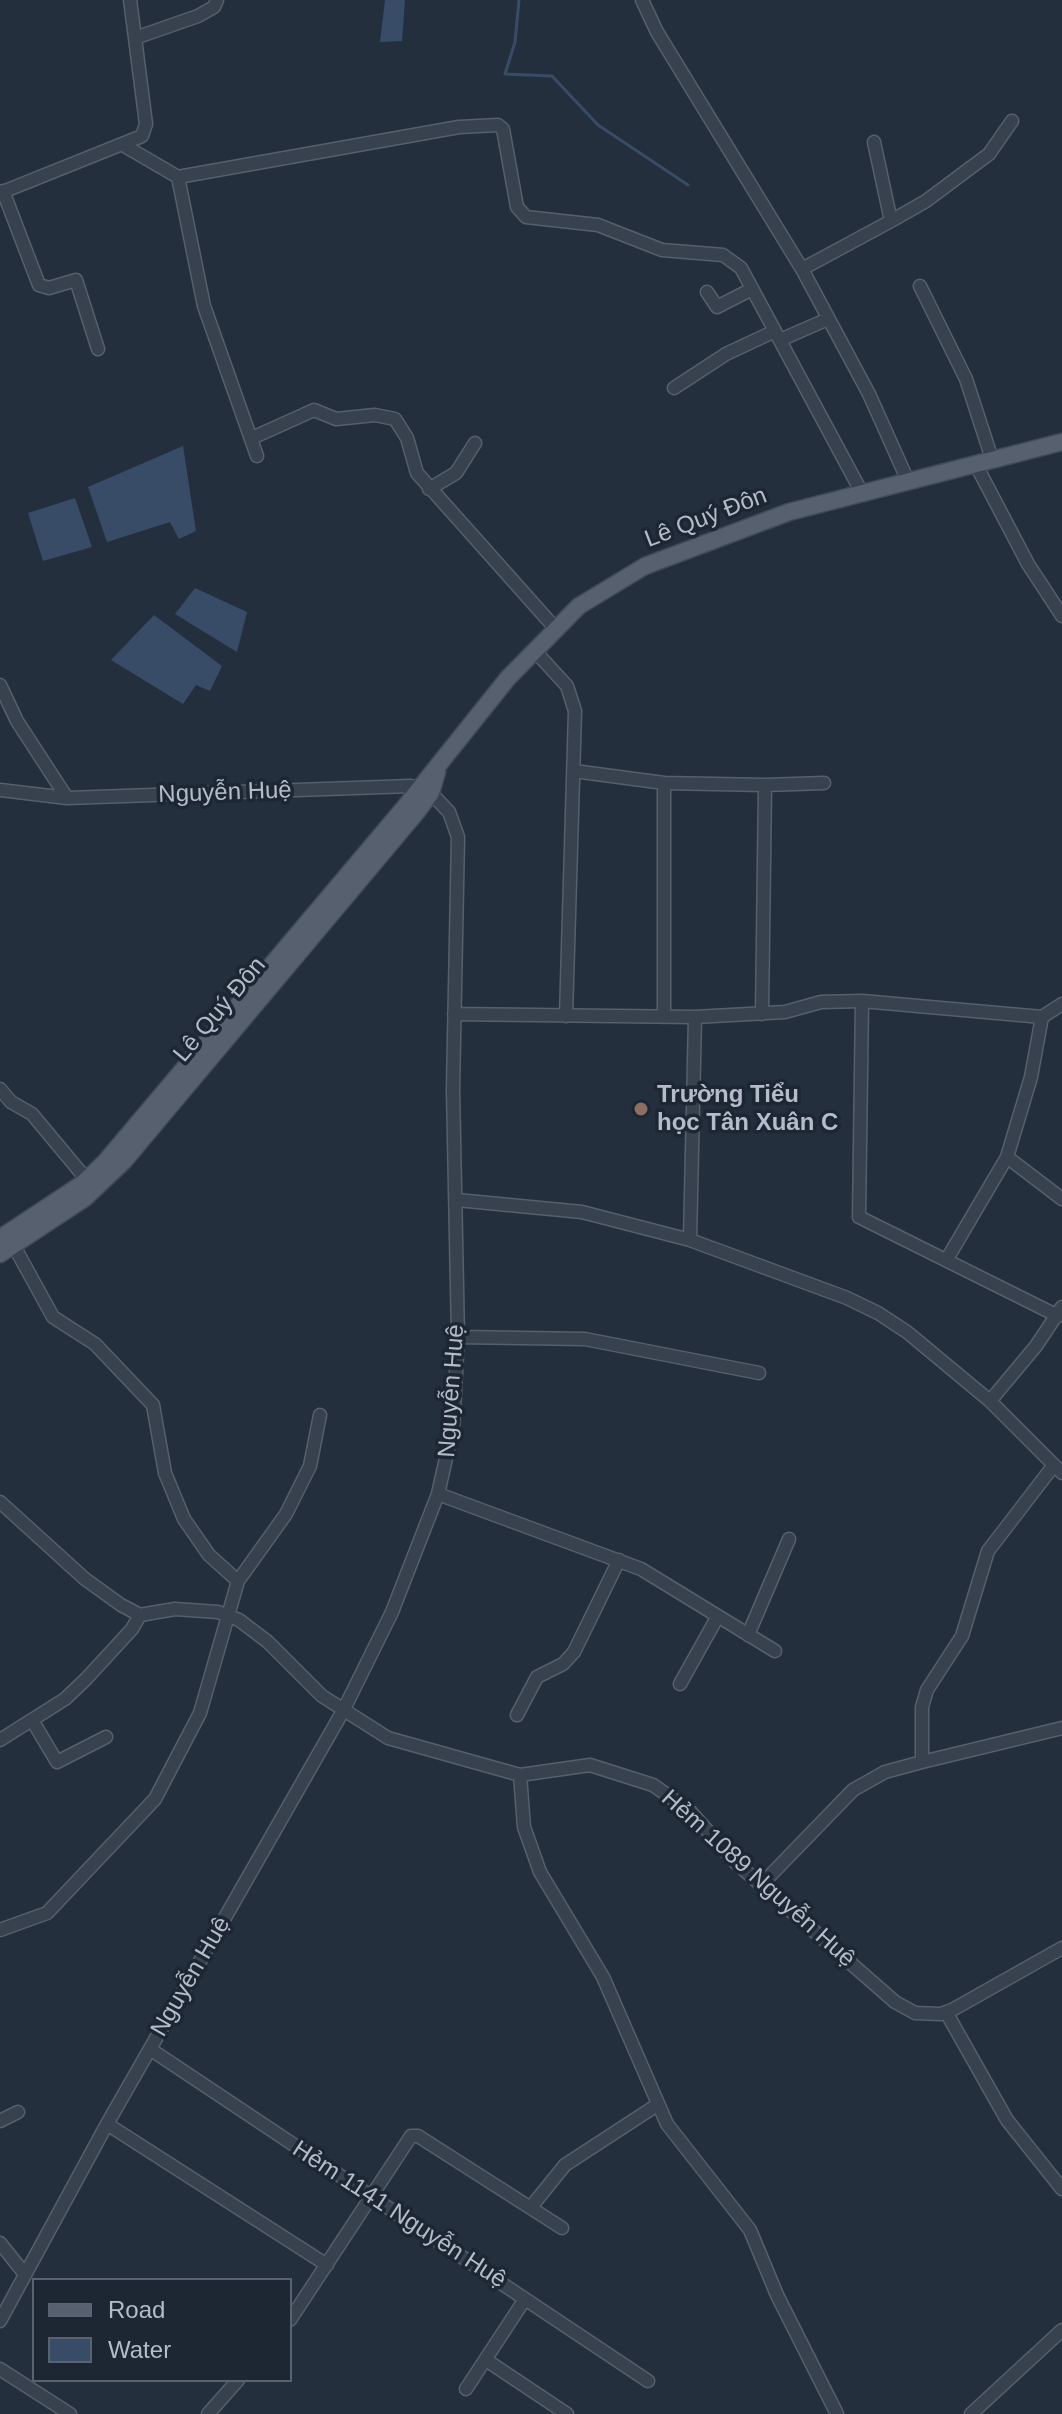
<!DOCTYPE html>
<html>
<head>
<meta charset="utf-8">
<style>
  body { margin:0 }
  #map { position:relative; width:1062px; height:2414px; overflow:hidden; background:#242f3e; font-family:Helvetica,sans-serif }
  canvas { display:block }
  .legend { position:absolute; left:32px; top:2278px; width:260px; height:104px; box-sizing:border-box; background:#1d2633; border:2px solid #59626f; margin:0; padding:10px 14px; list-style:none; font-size:24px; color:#b4bcc9 }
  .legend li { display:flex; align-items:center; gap:16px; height:40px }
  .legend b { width:40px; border:2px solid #59626f }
</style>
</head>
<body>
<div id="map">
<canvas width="1062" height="2414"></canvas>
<ul class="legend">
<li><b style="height:10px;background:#56606e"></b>Road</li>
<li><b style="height:22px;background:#394c67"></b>Water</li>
</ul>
</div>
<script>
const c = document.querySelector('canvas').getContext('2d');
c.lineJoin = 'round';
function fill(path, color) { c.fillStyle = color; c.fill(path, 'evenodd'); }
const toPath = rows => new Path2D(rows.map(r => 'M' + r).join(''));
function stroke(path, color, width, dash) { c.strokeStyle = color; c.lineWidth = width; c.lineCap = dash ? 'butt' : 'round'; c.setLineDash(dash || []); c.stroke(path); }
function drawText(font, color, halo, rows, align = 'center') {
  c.font = font + ' Helvetica,sans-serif'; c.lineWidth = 7; c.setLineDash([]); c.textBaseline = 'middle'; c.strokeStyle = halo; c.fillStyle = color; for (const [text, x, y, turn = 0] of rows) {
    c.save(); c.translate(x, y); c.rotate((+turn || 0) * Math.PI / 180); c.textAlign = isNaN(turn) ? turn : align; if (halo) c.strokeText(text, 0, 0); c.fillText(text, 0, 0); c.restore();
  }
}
const water = toPath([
  [385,0,405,0,402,41,380,42],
  [183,446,196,531,179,539,170,522,107,542,88,487],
  [75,498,92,547,43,561,28,513],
  [195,588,247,612,237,652,175,614],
  [154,615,222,666,210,691,196,685,183,704,111,660]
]);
const stream = toPath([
  [519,0,515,42,505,74,552,76,598,125,688,185]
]);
const minor = toPath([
  [130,0,135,38],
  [642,0,657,32,802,269,869,394,908,481],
  [123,145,178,177,459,127,498,125,503,129,517,207,526,217,598,225,662,250,723,255,741,268,862,493],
  [178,177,204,306,257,456],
  [3,191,39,285,49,288,76,280,98,349],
  [0,193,142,136,146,124,135,38,198,16,214,7,217,0],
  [891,221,926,201,989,154,1012,121],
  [802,269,891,221,874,142],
  [920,286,966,379,992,459],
  [707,292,717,307,752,289],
  [780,340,828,319],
  [674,388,726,354,775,331],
  [252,438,314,410,336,419,375,415,395,419,407,438,417,473,555,628],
  [975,463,1028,564,1062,616],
  [429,489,456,473,475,443],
  [534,650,567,686,575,711,566,1016],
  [0,685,17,721,67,798],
  [574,771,664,783],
  [765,785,824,783],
  [0,790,67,798,411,786,431,793,449,812,458,837,453,1089,458,1337,453,1427,438,1494,392,1612,343,1711,107,2124,0,2321],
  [862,1001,859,1217,1058,1316],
  [454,1014,695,1017,785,1012,821,1002,862,1001,1042,1017,1062,1004],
  [664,1017,664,783,765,785,762,1014],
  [0,1089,11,1102,32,1114,87,1180],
  [1007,1157,1062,1199],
  [457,1200,582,1212,690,1240,695,1017],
  [690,1240,847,1298,878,1313,907,1332,990,1401,1062,1473],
  [14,1246,53,1317,95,1344,153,1405,165,1473,184,1519,209,1555,238,1581],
  [947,1259,1007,1157,1031,1077,1042,1017],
  [458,1337,585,1339,759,1373],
  [990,1401,1036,1346,1062,1307],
  [438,1494,641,1569,775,1651],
  [0,1502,85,1579,121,1605,140,1615,175,1609,218,1612,239,1620,268,1642,322,1696,388,1738,520,1775,590,1765,653,1785,690,1811,735,1862,895,2002,915,2013,941,2014,952,2010,1062,1948],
  [748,1635,789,1539],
  [680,1684,718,1616],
  [517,1715,537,1677,563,1664,574,1652,619,1560],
  [32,1720,57,1762,106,1737],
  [0,1740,65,1699,86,1679,132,1629,140,1615],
  [922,1762,1062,1728],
  [520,1775,524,1827,540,1872,603,1977,667,2124,750,2230,777,2295,837,2414],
  [761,1885,853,1790,885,1772,922,1762,922,1707,927,1690,962,1636,988,1551,1054,1465],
  [0,1930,47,1913,155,1799,200,1713,238,1581,286,1514,310,1466,320,1415],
  [946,2012,1007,2120,1062,2189],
  [150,2049,648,2381],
  [0,2121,18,2112],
  [107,2124,327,2265],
  [531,2207,565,2165,657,2105],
  [0,2243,24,2273],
  [290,2320,411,2136,418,2136,562,2228],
  [486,2360,567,2414],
  [0,2369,70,2414],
  [466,2389,525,2299],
  [208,2414,238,2380],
  [971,2414,1062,2330]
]);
const major = toPath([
  [0,1238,82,1184,106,1161,404,808,508,678,579,606,645,566,789,512,1062,442],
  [0,1254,85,1198,124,1161,416,813,431,793,437,772]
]);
const markers = [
  [641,1109,8,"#8d6e63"]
];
const streetNames = [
  ["Lê Quý Đôn",706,518,-21],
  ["Nguyễn Huệ",225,793,-2],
  ["Lê Quý Đôn",220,1010,-50],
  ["Nguyễn Huệ",452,1391,-86],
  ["Hẻm 1089 Nguyễn Huệ",758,1879,42],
  ["Nguyễn Huệ",191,1977,-60],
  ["Hẻm 1141 Nguyễn Huệ",399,2215,33]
];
const poiNames = [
  ["Trường Tiểu",657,1095],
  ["học Tân Xuân C",657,1123]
];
fill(water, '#394c67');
stroke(stream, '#394c67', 3);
stroke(minor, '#565f6c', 15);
stroke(major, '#414a57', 19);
stroke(minor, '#38414e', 12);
stroke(major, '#56606e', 16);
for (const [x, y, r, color] of markers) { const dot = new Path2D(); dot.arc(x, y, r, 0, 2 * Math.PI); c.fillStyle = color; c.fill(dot); stroke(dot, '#1d2633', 3); }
drawText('24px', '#b4bcc9', '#1d2633', streetNames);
drawText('bold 24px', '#b4bcc9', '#1d2633', poiNames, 'left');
</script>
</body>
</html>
